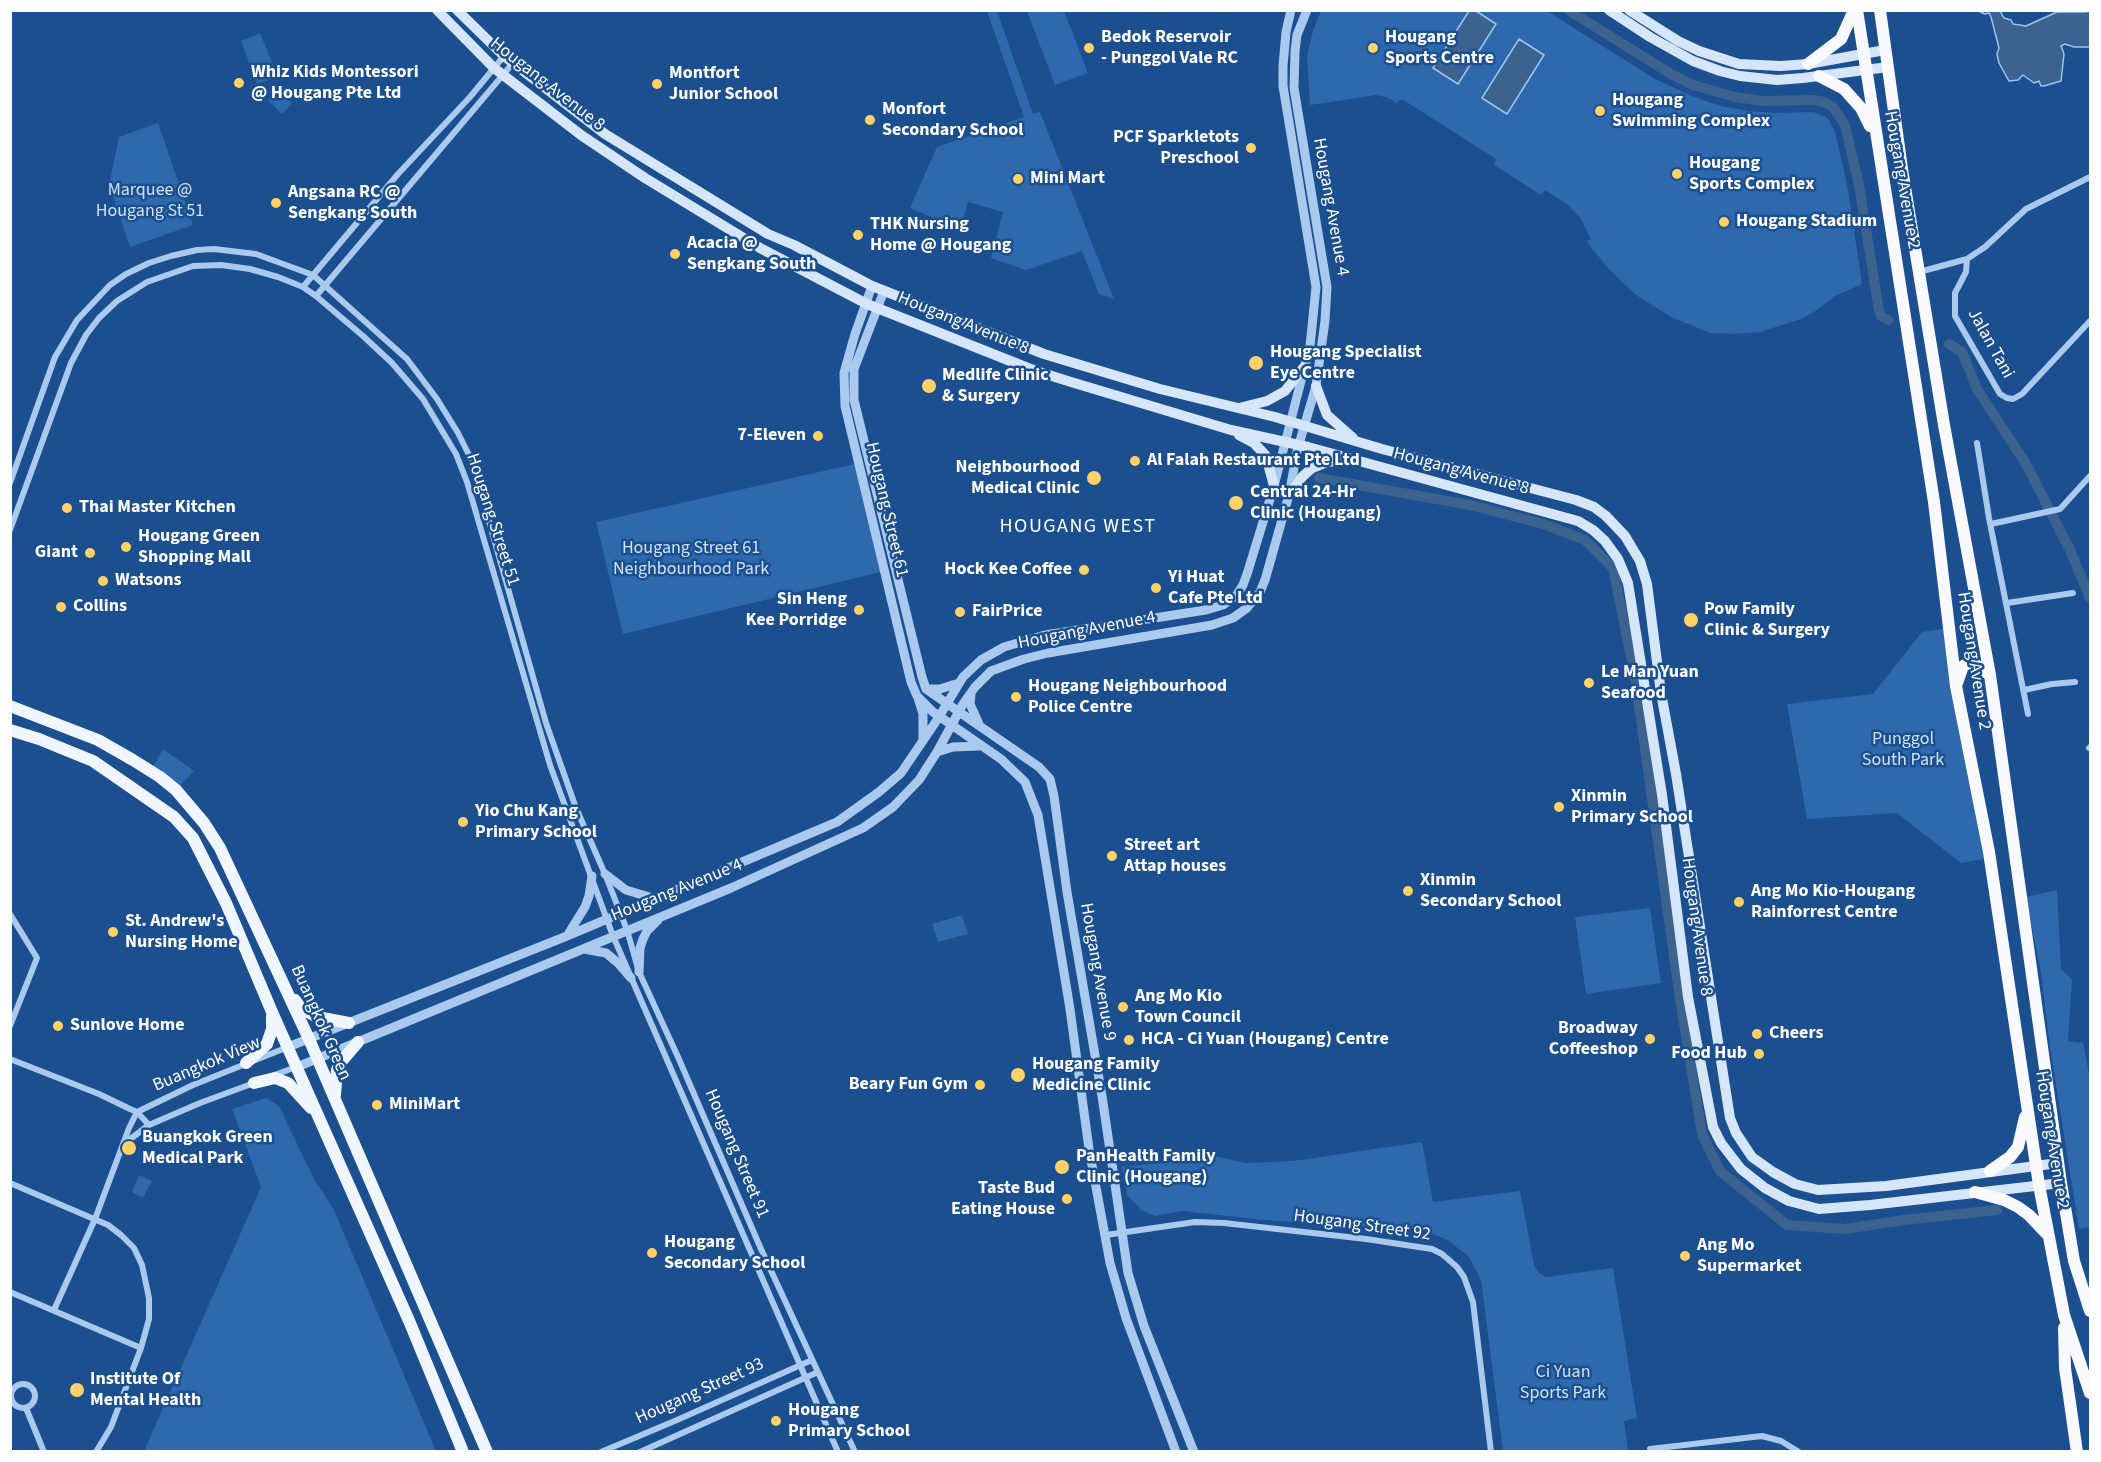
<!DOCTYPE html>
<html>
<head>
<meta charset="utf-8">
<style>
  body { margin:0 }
  #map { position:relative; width:2101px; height:1462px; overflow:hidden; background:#1b4f8f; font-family:"Source Sans 3",sans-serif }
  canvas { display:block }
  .frame { position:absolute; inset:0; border:12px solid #fff; pointer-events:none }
</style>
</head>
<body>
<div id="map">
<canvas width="2101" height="1462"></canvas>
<div class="frame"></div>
</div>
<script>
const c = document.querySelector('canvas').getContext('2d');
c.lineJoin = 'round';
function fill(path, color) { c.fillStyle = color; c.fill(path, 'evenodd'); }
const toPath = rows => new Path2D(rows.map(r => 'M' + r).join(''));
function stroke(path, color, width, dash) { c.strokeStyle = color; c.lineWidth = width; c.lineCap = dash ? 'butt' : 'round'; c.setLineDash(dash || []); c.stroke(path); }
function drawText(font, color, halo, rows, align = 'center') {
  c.font = font + ' "Source Sans 3",sans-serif'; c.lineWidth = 5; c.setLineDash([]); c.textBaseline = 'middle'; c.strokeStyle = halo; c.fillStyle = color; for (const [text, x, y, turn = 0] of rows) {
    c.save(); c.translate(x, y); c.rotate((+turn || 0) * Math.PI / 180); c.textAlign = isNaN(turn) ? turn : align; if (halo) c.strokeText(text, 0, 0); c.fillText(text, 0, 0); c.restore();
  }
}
const green = toPath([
  [987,11,997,11,1033,114,1040,112,1114,299,1099,294,1082,251,1026,270,991,258,1003,212,968,202,960,229,910,208,937,147,1024,117],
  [1027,11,1064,11,1088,73,1055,85],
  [1321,11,1547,11,1655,79,1694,97,1721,106,1748,111,1774,113,1813,112,1824,116,1829,120,1835,132,1847,184,1862,284,1835,296,1814,312,1801,319,1760,332,1735,334,1710,333,1671,317,1636,295,1609,269,1586,241,1591,239,1581,219,1567,204,1545,190,1541,195,1494,165,1496,159,1402,99,1396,103,1389,98,1376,95,1310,105,1307,56,1313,31],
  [260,33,278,77,257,84,241,41],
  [278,90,292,103,282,114,268,100],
  [158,123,193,225,130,247,109,185,119,137],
  [855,464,881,572,623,634,596,522],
  [1948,628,1984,859,1961,863,1897,813,1807,819,1787,704,1873,694,1922,632],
  [163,749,194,771,176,790,151,770],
  [2057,890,2061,969,2072,979,2068,1041,2083,1043,2090,1078,2090,1227,2079,1229,2050,1047,2041,973,2026,897],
  [1650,908,1661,983,1586,994,1575,917],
  [962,915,968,934,938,942,932,924],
  [266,1098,279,1106,314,1179,334,1210,436,1451,144,1451,261,1187,232,1109],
  [1422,1142,1433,1202,1520,1191,1534,1265,1539,1273,1546,1277,1613,1268,1637,1418,1624,1421,1628,1451,1503,1451,1481,1280,1469,1257,1448,1240,1433,1234,1415,1230,1264,1220,1182,1211,1155,1216,1141,1210,1127,1195,1122,1167,1219,1157,1245,1163,1293,1161],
  [139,1175,152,1181,143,1198,132,1192]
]);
const water = toPath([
  [1469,11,1476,11,1496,24,1458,84,1433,68,1469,11],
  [1978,11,2000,11,2004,18,2011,20,2013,24,2026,26,2057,12,2085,12,2090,11,2090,47,2074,47,2065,44,2061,46,2064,54,2061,81,2044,86,2041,86,2039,81,2034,83,2023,75,2018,80,2009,81,1999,63,1997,54,1999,48,1991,17,1989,13,1985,14,1978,11],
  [1519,39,1544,55,1507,114,1482,98,1519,39]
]);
const canal = toPath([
  [1568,10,1671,74,1693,85,1735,97,1764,101,1814,100,1824,102,1833,107,1845,125,1859,185,1879,311,1881,316,1888,320],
  [1949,344,1962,352,1977,389,2026,464,2070,550,2090,598],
  [1319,478,1470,505,1543,524,1585,540,1613,568,1635,677,1680,999,1702,1134,1720,1171,1787,1225,1845,1229,1904,1220,1997,1210]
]);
const minor = toPath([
  [1967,259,1966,272,1955,293,1955,316,2000,394,2007,398,2013,399,2022,394,2090,321],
  [1919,272,1967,259,1985,247,2026,209,2090,177],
  [303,287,398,174,470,97,504,56],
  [316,296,513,63],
  [1977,443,1989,518,2028,714],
  [10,483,55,357,77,320,110,285,126,274,149,263,171,256,197,250,214,249,256,254,313,275,407,359,437,399,458,433,472,461,546,723,576,808,605,874,627,930,639,972,678,1057,761,1249,855,1452],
  [1991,524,2060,509,2090,476],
  [10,530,71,363,86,335,99,318,117,301,147,282,193,266,221,265,250,269,278,277,303,287,316,296,363,336,392,363,423,399,456,454,467,482,550,765,613,936,838,1452],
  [2007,603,2073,593],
  [2024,690,2052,684,2075,682],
  [2089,748,2090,747],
  [10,914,37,958,10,1026],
  [10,1059,99,1094,130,1109,137,1112,149,1125],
  [272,1076,296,1067],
  [125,1143,149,1125,200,1103,254,1083],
  [10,1183,108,1225,121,1235,134,1248,142,1265,149,1298,149,1319,141,1348,111,1427,96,1452],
  [1106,1235,1195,1222,1224,1223,1366,1239,1432,1249,1442,1254,1457,1267,1464,1277,1473,1302,1491,1452],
  [10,1292,141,1348],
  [54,1310,95,1219,129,1128,137,1112,193,1085,288,1047],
  '11 1396a12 12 0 1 1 24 0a12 12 0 1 1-24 0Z',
  [26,1408,44,1452],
  [1650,1449,1762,1436,1781,1441,1799,1452],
  [601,1452,677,1420,812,1360],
  [640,1452,818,1372]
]);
const tertiary = toPath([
  [872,286,855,334,844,373,845,406,911,682,917,696,933,712,1001,759,1025,782,1038,815,1070,1009,1089,1149,1110,1263,1126,1318,1176,1452],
  [884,291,854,369,854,400,922,677,926,689,1039,767,1050,779,1054,796,1067,892,1102,1096,1128,1273,1144,1326,1194,1452],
  [926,689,940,689,959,683],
  [971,695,970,704,979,724],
  [918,698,923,714,923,741],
  [937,752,953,747,979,746],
  [605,874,626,890,656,899],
  [567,936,585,907,589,896,592,876],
  [584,949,606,953,618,963,631,978],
  [639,972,640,948,643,939,647,931,658,920],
  [288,1047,567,936,837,822,879,792,901,773,939,717,963,677,981,660,1004,647,1045,635,1206,610,1223,605,1236,596,1243,585,1248,571,1274,486,1310,346,1313,317,1316,287,1283,86,1283,66,1286,32,1291,10],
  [297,1067,731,888,863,828,893,807,919,780,937,752,963,704,975,687,991,671,1024,659,1048,653,1212,625,1233,618,1247,608,1260,592,1265,580,1289,495,1297,451,1316,386,1325,321,1327,287,1294,88,1295,51,1297,35,1307,10]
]);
const secondary = toPath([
  [437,10,494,68,581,135,645,178,760,248,867,304,1033,370,1071,382,1231,430,1308,447,1578,521,1593,530,1605,541,1618,559,1628,583,1662,795,1688,997,1713,1127,1721,1143,1741,1169,1765,1188,1789,1201,1819,1209,1870,1205,2061,1183],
  [457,10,504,56,605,134,768,234,794,245,872,286,1044,354,1160,389,1275,417,1382,449,1576,500,1594,507,1606,516,1625,536,1640,561,1647,584,1661,693,1676,774,1730,1118,1736,1133,1752,1157,1773,1172,1795,1184,1818,1190,1886,1186,2058,1163],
  [1609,10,1650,37,1693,61,1720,71,1740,76,1777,80,1803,78,1888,67],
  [1629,10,1678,41,1699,51,1739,64,1781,66,1808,64,1885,50],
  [1316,386,1327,415,1353,438],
  [1239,408,1267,401,1285,391,1304,367],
  [1239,435,1254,443,1266,456,1274,486],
  [1289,495,1302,477,1312,468,1327,462,1345,460]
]);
const primary = toPath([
  [10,706,98,740,133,760,160,777,176,790,204,823,220,848,309,1039,487,1452],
  [10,730,39,739,93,761,174,817,193,838,226,903,272,1012,410,1323,463,1452],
  [295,1000,301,1008,317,1017,349,1023],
  [246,1063,267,1044,272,1029,272,1016],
  [254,1083,275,1078,288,1083,311,1108],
  [335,1095,337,1070,340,1063,358,1042]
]);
const trunk = toPath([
  [1857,10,1934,502,1956,686,1989,852,2039,1185,2064,1315,2090,1393],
  [1880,10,1902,169,1944,425,1990,675,2061,1183,2074,1261,2090,1311],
  [1808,64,1841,39,1854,10],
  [1819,76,1844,89,1861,108,1870,126],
  [1957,683,1963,666,1969,663,1976,665,1990,675],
  [1990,1171,2010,1157,2018,1147,2025,1117],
  [1975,1192,2004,1200,2018,1207,2029,1215,2047,1234],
  [2064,1328,2065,1368,2077,1452]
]);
const markers = [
  [1089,48,6,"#ffd166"],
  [1373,48,6,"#ffd166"],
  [239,83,6,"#ffd166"],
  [657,84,6,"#ffd166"],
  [1600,111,6,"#ffd166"],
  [870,120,6,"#ffd166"],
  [1251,148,6,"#ffd166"],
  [1677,174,6,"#ffd166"],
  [1018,179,6,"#ffd166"],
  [276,203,6,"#ffd166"],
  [1724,222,6,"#ffd166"],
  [858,235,6,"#ffd166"],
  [675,254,6,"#ffd166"],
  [1256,363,8,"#ffd166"],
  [929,386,8,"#ffd166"],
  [818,436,6,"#ffd166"],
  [1135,461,6,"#ffd166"],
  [1094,478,8,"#ffd166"],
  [1236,503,8,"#ffd166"],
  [67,508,6,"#ffd166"],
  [126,547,6,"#ffd166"],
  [90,553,6,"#ffd166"],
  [1084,570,6,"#ffd166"],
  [103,581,6,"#ffd166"],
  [1156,588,6,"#ffd166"],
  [61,607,6,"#ffd166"],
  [859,610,6,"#ffd166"],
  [960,612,6,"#ffd166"],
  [1691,620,8,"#ffd166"],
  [1589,683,6,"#ffd166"],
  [1016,697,6,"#ffd166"],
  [1559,807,6,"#ffd166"],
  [463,822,6,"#ffd166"],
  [1112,856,6,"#ffd166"],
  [1408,891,6,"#ffd166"],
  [1739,902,6,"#ffd166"],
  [113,932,6,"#ffd166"],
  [1123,1007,6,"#ffd166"],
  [58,1026,6,"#ffd166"],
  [1757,1034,6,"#ffd166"],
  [1650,1039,6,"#ffd166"],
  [1129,1040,6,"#ffd166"],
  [1759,1054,6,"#ffd166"],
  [1018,1075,8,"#ffd166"],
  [980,1085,6,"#ffd166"],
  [377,1105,6,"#ffd166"],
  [129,1148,8,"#ffd166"],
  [1062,1167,8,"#ffd166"],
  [1067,1199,6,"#ffd166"],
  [652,1253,6,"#ffd166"],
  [1685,1256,6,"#ffd166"],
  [77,1390,8,"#ffd166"],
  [776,1421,6,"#ffd166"]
];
const poiNames = [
  ["Bedok Reservoir",1101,38],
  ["- Punggol Vale RC",1101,59],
  ["Hougang",1385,38],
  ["Sports Centre",1385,59],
  ["Whiz Kids Montessori",251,73],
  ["@ Hougang Pte Ltd",251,94],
  ["Montfort",669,74],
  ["Junior School",669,95],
  ["Hougang",1612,101],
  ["Swimming Complex",1612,122],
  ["Monfort",882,110],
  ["Secondary School",882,131],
  ["PCF Sparkletots",1239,138,"right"],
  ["Preschool",1239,159,"right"],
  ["Hougang",1689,164],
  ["Sports Complex",1689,185],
  ["Mini Mart",1030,179],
  ["Angsana RC @",288,193],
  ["Sengkang South",288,214],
  ["Hougang Stadium",1736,222],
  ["THK Nursing",870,225],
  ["Home @ Hougang",870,246],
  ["Acacia @",687,244],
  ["Sengkang South",687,265],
  ["Hougang Specialist",1270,353],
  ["Eye Centre",1270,374],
  ["Medlife Clinic",942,376],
  ["& Surgery",942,397],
  ["7-Eleven",806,436,"right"],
  ["Al Falah Restaurant Pte Ltd",1147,461],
  ["Neighbourhood",1080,468,"right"],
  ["Medical Clinic",1080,489,"right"],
  ["Central 24-Hr",1250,493],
  ["Clinic (Hougang)",1250,514],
  ["Thai Master Kitchen",79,508],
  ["Hougang Green",138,537],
  ["Shopping Mall",138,558],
  ["Giant",78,553,"right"],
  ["Hock Kee Coffee",1072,570,"right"],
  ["Yi Huat",1168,578],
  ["Cafe Pte Ltd",1168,599],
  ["Watsons",115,581],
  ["Sin Heng",847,600,"right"],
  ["Kee Porridge",847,621,"right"],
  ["Collins",73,607],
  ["Pow Family",1704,610],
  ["Clinic & Surgery",1704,631],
  ["FairPrice",972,612],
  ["Le Man Yuan",1601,673],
  ["Seafood",1601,694],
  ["Hougang Neighbourhood",1028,687],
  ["Police Centre",1028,708],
  ["Xinmin",1571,797],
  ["Primary School",1571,818],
  ["Yio Chu Kang",475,812],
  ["Primary School",475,833],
  ["Street art",1124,846],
  ["Attap houses",1124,867],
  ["Xinmin",1420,881],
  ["Secondary School",1420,902],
  ["Ang Mo Kio-Hougang",1751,892],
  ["Rainforrest Centre",1751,913],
  ["St. Andrew's",125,922],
  ["Nursing Home",125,943],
  ["Ang Mo Kio",1135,997],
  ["Town Council",1135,1018],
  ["Sunlove Home",70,1026],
  ["Broadway",1638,1029,"right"],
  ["Coffeeshop",1638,1050,"right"],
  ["Cheers",1769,1034],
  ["HCA - Ci Yuan (Hougang) Centre",1141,1040],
  ["Food Hub",1747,1054,"right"],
  ["Hougang Family",1032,1065],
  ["Medicine Clinic",1032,1086],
  ["Beary Fun Gym",968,1085,"right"],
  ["MiniMart",389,1105],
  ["Buangkok Green",142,1138],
  ["Medical Park",142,1159],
  ["PanHealth Family",1076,1157],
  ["Clinic (Hougang)",1076,1178],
  ["Taste Bud",1055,1189,"right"],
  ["Eating House",1055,1210,"right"],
  ["Hougang",664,1243],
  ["Secondary School",664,1264],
  ["Ang Mo",1697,1246],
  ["Supermarket",1697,1267],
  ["Institute Of",90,1380],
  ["Mental Health",90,1401],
  ["Hougang",788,1411],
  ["Primary School",788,1432]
];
const streetNames = [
  ["Hougang Avenue 8",547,85,38],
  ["Hougang Avenue 2",1901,180,80],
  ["Hougang Avenue 4",1330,207,80],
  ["Hougang Avenue 8",963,324,22],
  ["Jalan Tani",1990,344,61],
  ["Hougang Avenue 8",1461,472,15],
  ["Hougang Street 61",886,510,77],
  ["Hougang Street 51",492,520,72],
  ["Hougang Avenue 4",1087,631,-11],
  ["Hougang Avenue 2",1973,661,81],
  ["Hougang Avenue 4",677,891,-22],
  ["Hougang Avenue 8",1696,927,82],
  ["Hougang Avenue 9",1097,972,80],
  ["Buangkok Green",320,1023,66],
  ["Buangkok View",207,1065,-23],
  ["Hougang Avenue 2",2051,1140,81],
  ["Hougang Street 91",736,1154,67],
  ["Hougang Street 92",1362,1226,8],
  ["Hougang Street 93",700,1392,-24]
];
const parkNames = [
  ["Marquee @",150,191],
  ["Hougang St 51",150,212],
  ["Hougang Street 61",691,549],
  ["Neighbourhood Park",691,570],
  ["Punggol",1903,740],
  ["South Park",1903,761],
  ["Ci Yuan",1563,1373],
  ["Sports Park",1563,1394]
];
const neighbourhoodNames = [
  ["HOUGANG WEST",1078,528]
];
fill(green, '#2e69ad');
fill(water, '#3c6290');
stroke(water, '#9cc4f0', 1.5);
stroke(canal, '#3c6290', 10);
stroke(minor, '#a9c9ee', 6);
stroke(tertiary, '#a9c9ee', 9);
stroke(secondary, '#d6e6fa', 10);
stroke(primary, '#f0f6ff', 12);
stroke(trunk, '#f8faff', 12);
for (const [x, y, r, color] of markers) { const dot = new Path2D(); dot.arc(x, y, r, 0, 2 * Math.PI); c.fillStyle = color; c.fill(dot); stroke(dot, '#1b4f8f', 2); }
drawText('bold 18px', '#fff', '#1b4f8f', poiNames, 'left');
drawText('18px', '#fff', '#1b4f8f', streetNames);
drawText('18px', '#cfe3fa', '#1b4f8f', parkNames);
c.letterSpacing = '1.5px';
drawText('20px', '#fff', '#1b4f8f', neighbourhoodNames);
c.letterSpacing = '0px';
</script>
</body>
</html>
